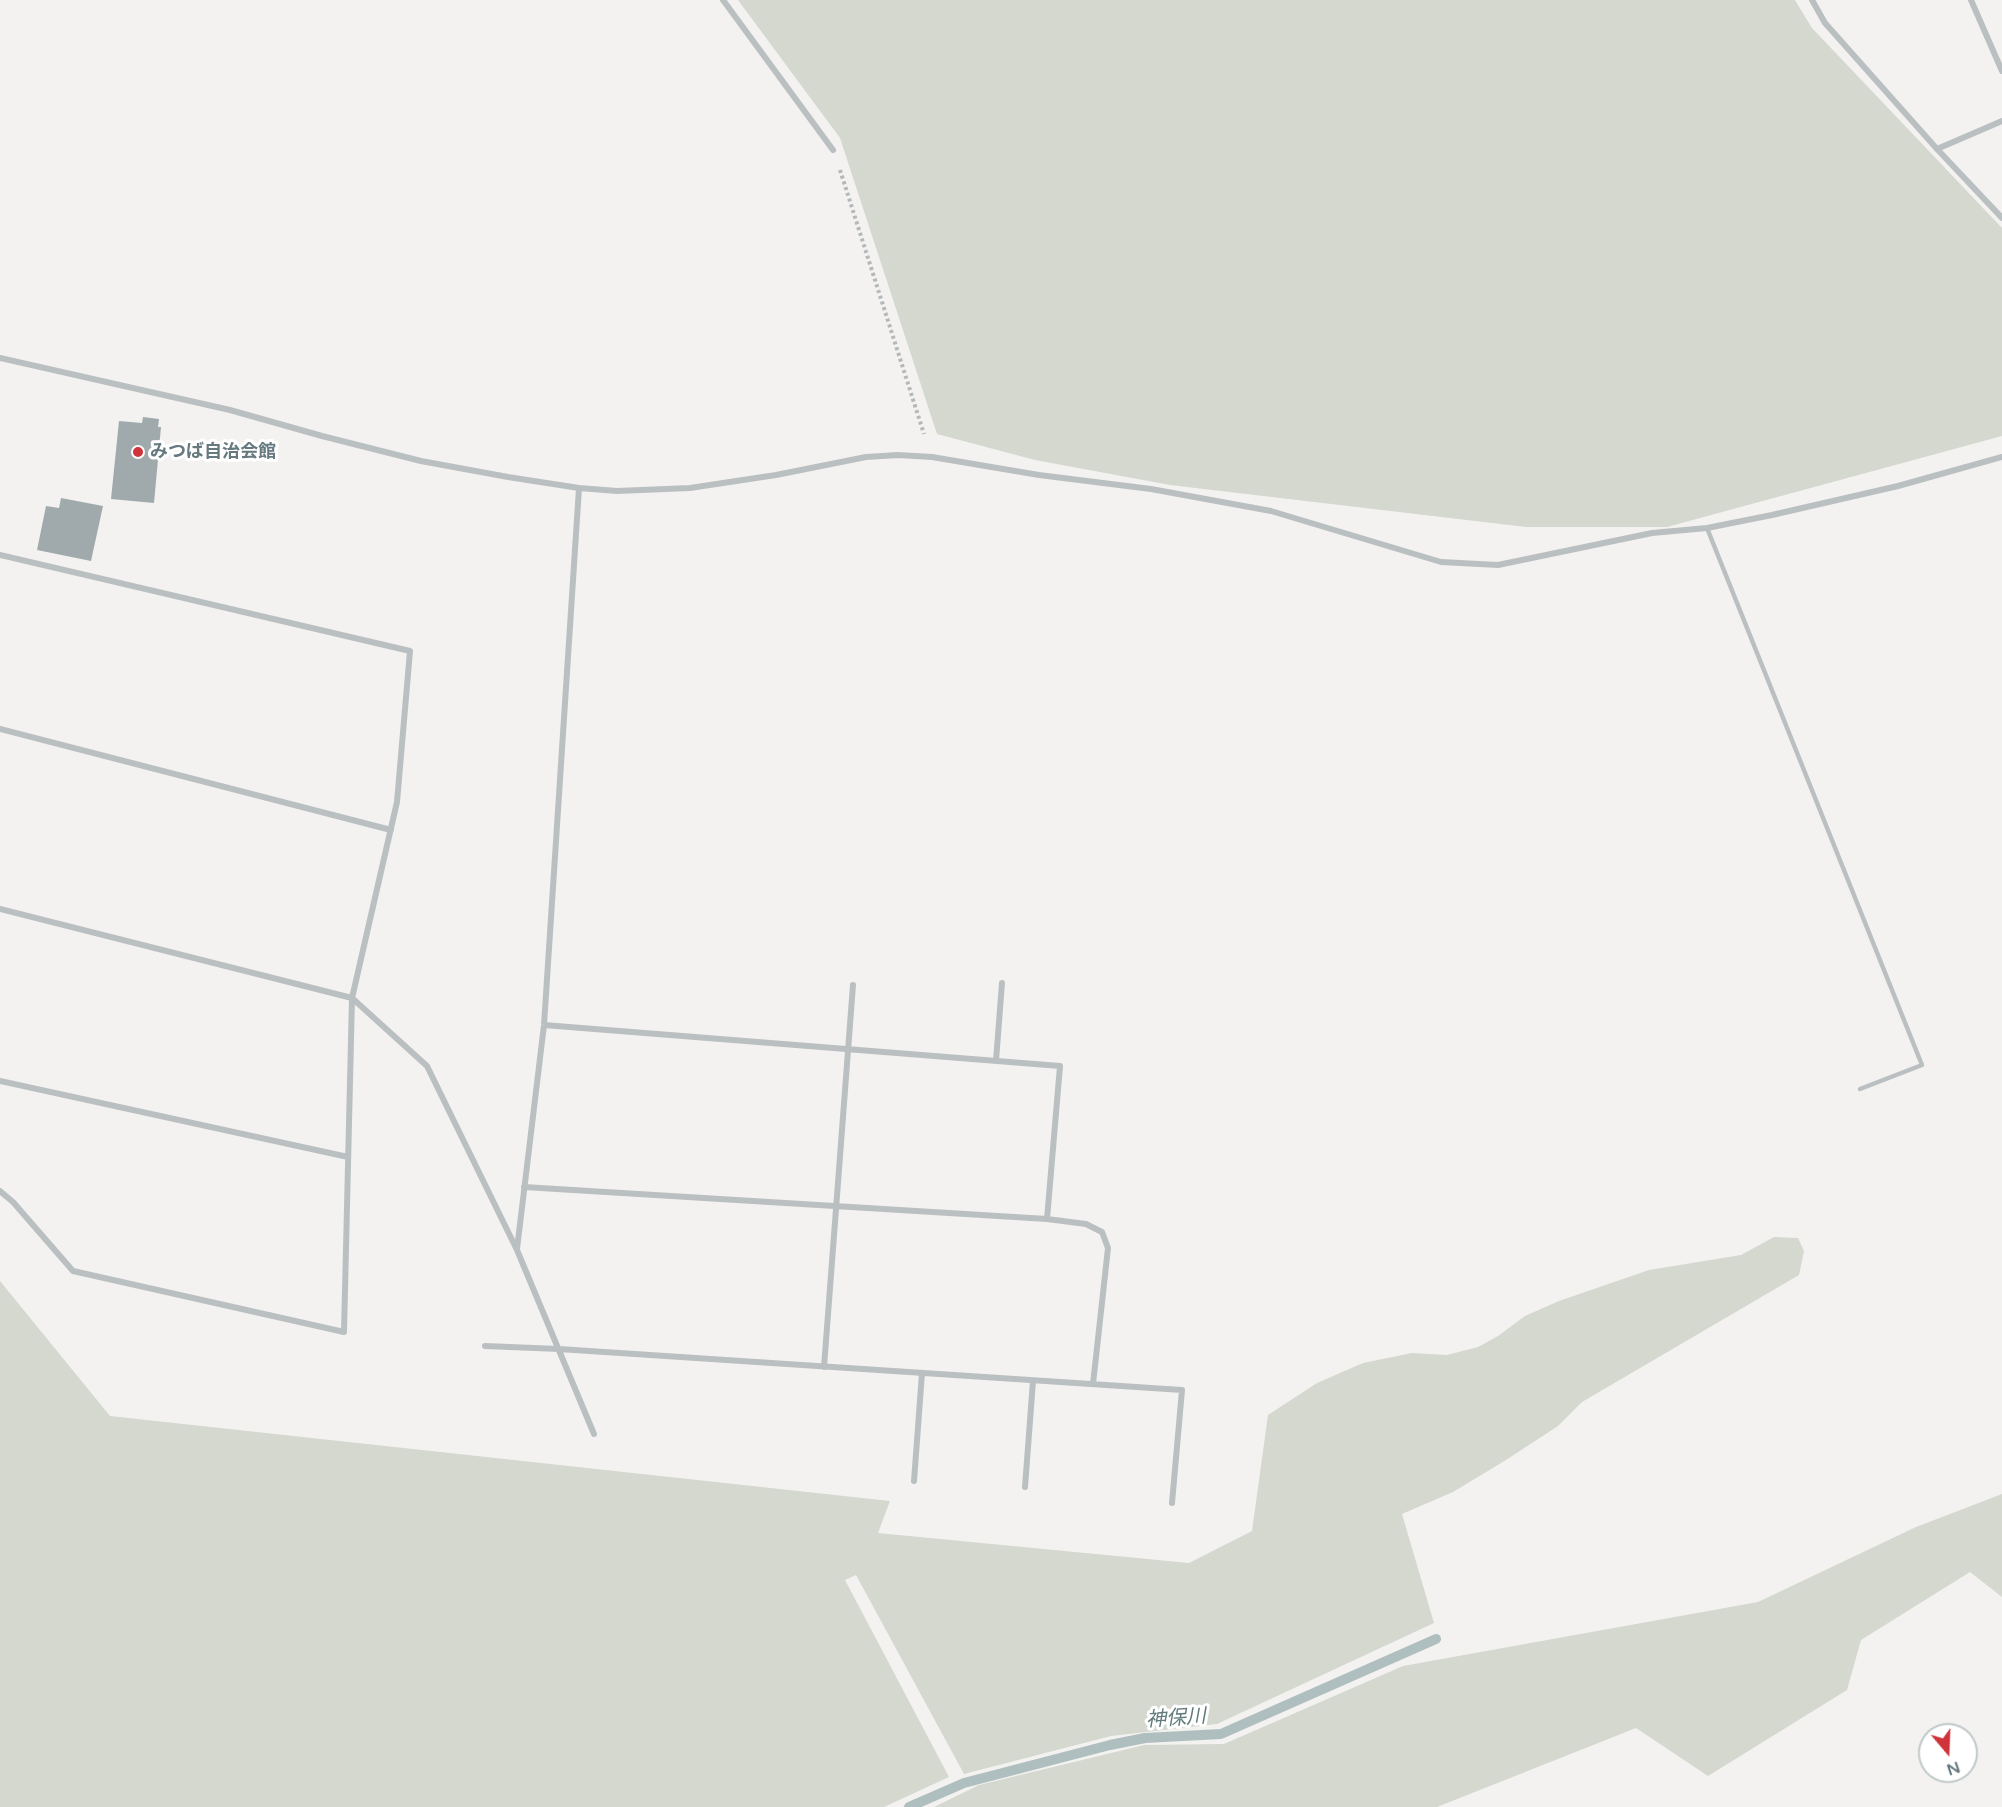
<!DOCTYPE html>
<html>
<head>
<meta charset="utf-8">
<style>
  body { margin:0 }
  #map { position:relative; width:2002px; height:1807px; overflow:hidden; background:#f3f2f0; font-family:"Varela Round",sans-serif }
  canvas { display:block }
  .north { position:absolute; left:1918px; top:1723px; width:60px; height:60px; box-sizing:border-box; background:#fff; border:2px solid #c1c9cb; border-radius:50%; rotate:161deg; font-size:16px; font-weight:700; line-height:24px; text-align:center; color:#65797e }
  .north::after { content:''; display:block; margin:auto; width:21px; height:27px; background:#d03339; clip-path:polygon(50% 0,100% 100%,50% 72%,0 100%) }
</style>
</head>
<body>
<div id="map">
<canvas width="2002" height="1807"></canvas>
<div class="north">N</div>
</div>
<script>
const c = document.querySelector('canvas').getContext('2d');
c.lineJoin = 'round';
function fill(path, color) { c.fillStyle = color; c.fill(path, 'evenodd'); }
const toPath = rows => new Path2D(rows.map(r => 'M' + r).join(''));
function stroke(path, color, width, dash) { c.strokeStyle = color; c.lineWidth = width; c.lineCap = dash ? 'butt' : 'round'; c.setLineDash(dash || []); c.stroke(path); }
function drawText(font, color, halo, rows, align = 'center') {
  c.font = font + ' "Varela Round","Noto Sans JP",sans-serif'; c.lineWidth = 6; c.setLineDash([]); c.textBaseline = 'middle'; c.strokeStyle = halo; c.fillStyle = color; for (const [text, x, y, turn = 0] of rows) {
    c.save(); c.translate(x, y); c.rotate((+turn || 0) * Math.PI / 180); c.textAlign = isNaN(turn) ? turn : align; if (halo) c.strokeText(text, 0, 0); c.fillText(text, 0, 0); c.restore();
  }
}
const green = toPath([
  [738,0,1795,0,1812,28,2002,228,2002,436,1667,527,1526,527,1170,485,1035,460,937,434,840,138],
  [1774,1237,1798,1238,1804,1251,1799,1275,1582,1402,1558,1426,1506,1460,1453,1492,1402,1514,1434,1623,1217,1724,1111,1736,964,1774,856,1575,845,1580,949,1777,884,1807,0,1807,0,1281,110,1416,890,1501,878,1533,1189,1563,1252,1531,1268,1415,1317,1383,1363,1363,1412,1353,1447,1355,1478,1347,1498,1336,1525,1316,1559,1301,1649,1270,1741,1255],
  [2002,1494,2002,1597,1970,1572,1861,1640,1847,1690,1708,1776,1636,1728,1437,1807,934,1807,979,1785,1144,1745,1224,1744,1403,1666,1758,1602,1916,1527]
]);
const stream = toPath([
  [909,1807,964,1783,1110,1745,1145,1738,1221,1734,1436,1639]
]);
const building = toPath([
  [143,417,159,419,158,427,161,427,154,503,111,499,119,421,142,423],
  [61,498,103,506,91,561,37,550,46,506,59,508]
]);
const path = toPath([
  [840,170,924,434]
]);
const lane = toPath([
  [1707,528,1922,1065,1860,1089]
]);
const street = toPath([
  [723,0,833,150],
  [1812,0,1825,23,1937,149,2002,218],
  [1971,0,2002,71],
  [1937,149,2002,121],
  [0,358,230,410,322,436,421,461,508,477,579,488,617,491,690,488,776,475,866,457,898,455,932,457,1039,475,1151,489,1271,511,1441,562,1498,565,1652,533,1707,528,1772,515,1898,486,2002,457],
  [0,555,410,651,397,802,352,998,344,1332,73,1271,13,1202,0,1191],
  [0,729,391,830],
  [0,909,352,998,427,1066,517,1250,594,1434],
  [544,1025,1060,1066,1047,1219],
  [996,1061,1002,983],
  [0,1081,348,1157],
  [524,1187,1047,1219,1086,1224,1102,1232,1108,1248,1093,1384],
  [517,1249,544,1025,579,488],
  [485,1346,559,1349,1182,1390,1172,1503],
  [824,1367,853,985],
  [914,1481,922,1373],
  [1025,1487,1033,1381]
]);
const markers = [
  [138,452,6,"#d03339"]
];
const poiNames = [
  ["みつば自治会館",150,452]
];
const waterNames = [
  ["神保川",1176,1719,-4]
];
fill(green, '#d4d8cf');
stroke(stream, '#afbfbf', 10);
fill(building, '#a0aaac');
stroke(path, '#b4b8b9', 4, [3, 3]);
stroke(lane, '#bac0c1', 4.5);
stroke(street, '#bac0c1', 6);
for (const [x, y, r, color] of markers) { const dot = new Path2D(); dot.arc(x, y, r, 0, 2 * Math.PI); c.fillStyle = color; c.fill(dot); stroke(dot, '#fff', 2); }
drawText('bold 18px', '#65797e', '#fff', poiNames, 'left');
drawText('italic 20px', '#617b7b', '#fff', waterNames);
</script>
</body>
</html>
